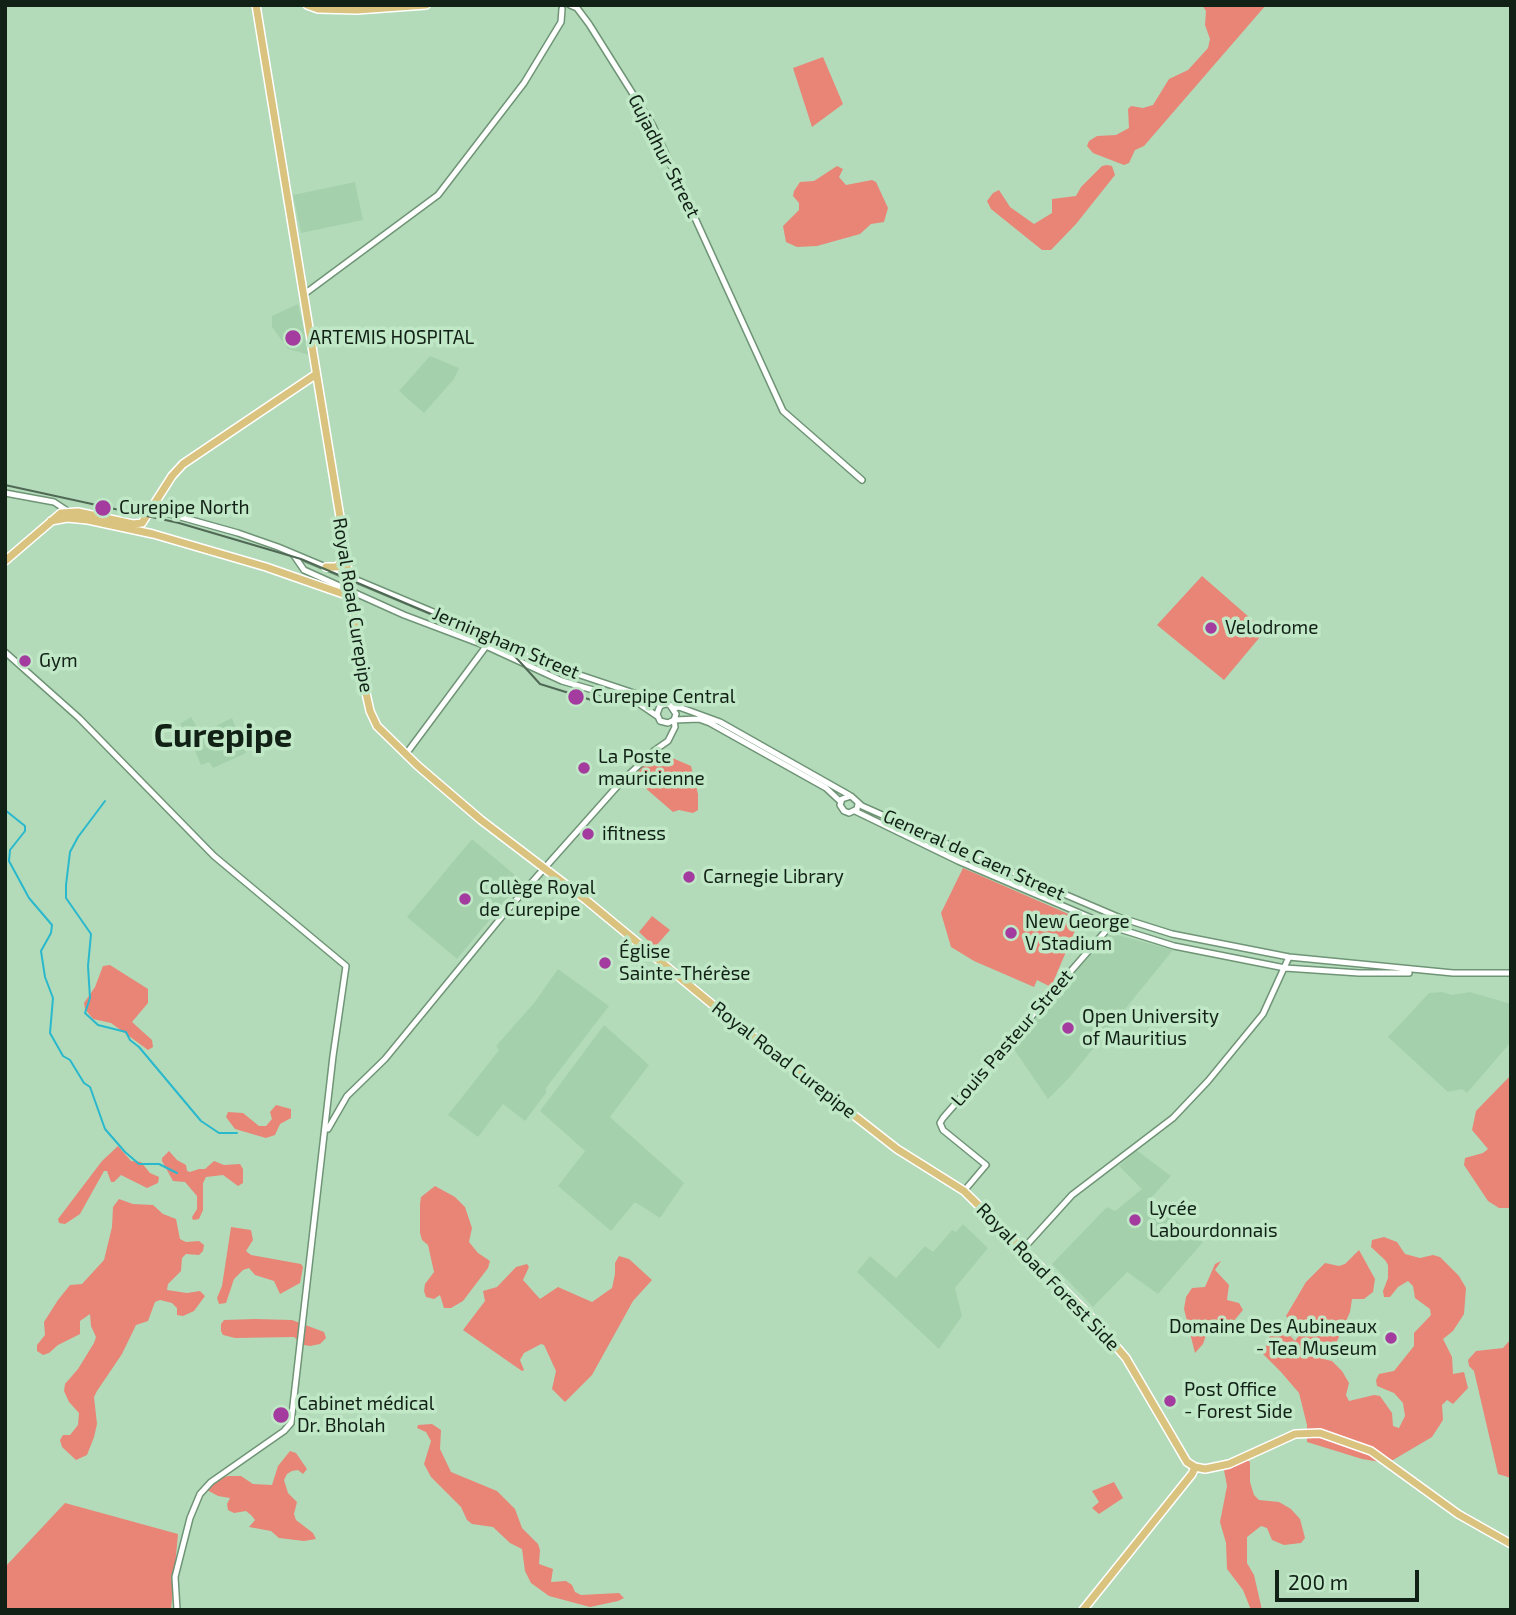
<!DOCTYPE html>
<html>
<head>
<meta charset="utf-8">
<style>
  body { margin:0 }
  #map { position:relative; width:1516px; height:1615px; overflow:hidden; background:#b3dbba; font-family:"Exo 2",sans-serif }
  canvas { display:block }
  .frame { position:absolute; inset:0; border:7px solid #122116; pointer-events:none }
  .scale { position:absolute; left:1275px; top:1570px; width:144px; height:32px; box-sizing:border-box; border:4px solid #122116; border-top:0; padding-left:9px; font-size:21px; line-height:24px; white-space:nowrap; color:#122116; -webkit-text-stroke:5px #c0e8c7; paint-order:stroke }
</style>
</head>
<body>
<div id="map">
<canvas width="1516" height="1615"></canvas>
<div class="frame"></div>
<div class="scale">200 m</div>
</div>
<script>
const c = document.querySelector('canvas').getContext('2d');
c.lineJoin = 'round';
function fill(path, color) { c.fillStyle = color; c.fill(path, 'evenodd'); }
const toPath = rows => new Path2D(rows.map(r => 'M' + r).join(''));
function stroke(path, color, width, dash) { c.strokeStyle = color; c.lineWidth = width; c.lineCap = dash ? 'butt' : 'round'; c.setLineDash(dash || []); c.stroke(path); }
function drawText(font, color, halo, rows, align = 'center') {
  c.font = font + ' "Exo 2",sans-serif'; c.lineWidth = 7; c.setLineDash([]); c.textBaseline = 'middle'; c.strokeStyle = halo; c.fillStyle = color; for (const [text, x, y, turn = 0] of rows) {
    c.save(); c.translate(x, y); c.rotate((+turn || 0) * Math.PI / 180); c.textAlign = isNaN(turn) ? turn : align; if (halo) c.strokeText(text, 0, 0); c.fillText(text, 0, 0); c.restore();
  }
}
const built = toPath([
  [355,182,363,220,301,233,293,195],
  [298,304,310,355,288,349,272,327,272,316],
  [430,356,459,368,454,379,424,413,399,391],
  [191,717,201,733,232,718,246,753,213,768,209,762,201,765,191,742,180,724],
  [472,839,522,881,457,959,407,917],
  [1110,933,1173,950,1070,1077,1048,1099,1011,1045],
  [558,969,609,1006,546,1088,546,1093,525,1121,503,1104,478,1137,448,1115,499,1050,496,1046,534,1003],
  [1442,992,1452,995,1470,992,1511,1004,1511,1042,1467,1093,1462,1089,1448,1092,1388,1037,1429,993],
  [604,1025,649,1065,610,1117,684,1183,660,1218,635,1202,611,1231,558,1186,585,1151,540,1111],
  [1136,1150,1171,1176,1150,1199,1203,1242,1158,1294,1127,1272,1093,1307,1052,1264,1107,1207,1115,1211,1142,1189,1119,1166],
  [963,1224,988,1248,955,1288,962,1316,939,1349,857,1272,870,1256,896,1278,925,1246,933,1252,952,1230,956,1232]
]);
const green = toPath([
  [1202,5,1266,5,1144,146,1135,150,1129,163,1124,165,1093,153,1087,146,1089,141,1097,136,1116,135,1129,128,1128,109,1131,106,1143,108,1153,105,1169,79,1188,70,1208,48,1210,39,1205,25,1206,11],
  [823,57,843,104,812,127,793,68],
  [1107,165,1112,166,1115,175,1076,224,1051,250,1042,250,991,209,987,201,993,193,999,190,1010,207,1034,224,1052,213,1052,199,1076,196,1081,187,1102,166],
  [837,166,843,169,839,177,846,185,872,180,876,182,888,208,884,222,871,224,860,234,817,246,797,247,786,242,783,226,799,210,799,203,793,196,794,191,800,182,814,181],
  [1202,576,1265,631,1224,680,1157,625],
  [656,751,691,766,698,794,698,810,693,813,679,810,673,812,636,780,637,771],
  [963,868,1080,919,1051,987,1037,980,1034,987,974,961,951,947,941,913],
  [652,916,670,930,655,947,639,932],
  [110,965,148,989,148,1003,132,1022,152,1040,153,1047,148,1050,111,1023,93,1019,85,1009,84,1003,95,987,103,966],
  [1511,1075,1511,1208,1499,1208,1488,1201,1464,1165,1465,1158,1483,1153,1488,1149,1472,1130,1476,1111],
  [276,1105,291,1109,291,1118,280,1124,275,1135,266,1138,235,1129,226,1117,228,1112,243,1113,259,1126,266,1126,272,1119,270,1112],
  [118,1146,131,1161,141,1162,150,1173,159,1177,158,1183,147,1188,121,1175,114,1182,111,1182,107,1171,104,1171,80,1214,65,1224,59,1223,58,1219,102,1161],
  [169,1151,177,1160,186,1165,187,1171,190,1172,199,1169,205,1169,214,1161,224,1165,240,1164,243,1169,243,1183,238,1186,223,1175,206,1177,203,1183,203,1210,199,1219,193,1220,192,1217,197,1209,197,1196,185,1182,173,1181,162,1161,162,1158],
  [435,1186,455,1197,465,1207,472,1228,469,1242,478,1253,490,1261,488,1268,463,1301,451,1308,444,1308,440,1295,434,1299,426,1297,424,1291,425,1284,434,1272,428,1245,422,1240,420,1233,420,1204,421,1197],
  [119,1199,133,1204,153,1205,163,1214,176,1219,180,1239,186,1242,199,1241,204,1245,203,1251,199,1255,186,1254,182,1258,181,1271,168,1284,167,1290,187,1293,200,1291,205,1296,194,1311,183,1316,177,1315,177,1308,172,1303,160,1300,155,1302,148,1321,136,1325,122,1354,97,1391,94,1397,97,1424,94,1437,87,1455,76,1460,62,1447,60,1440,63,1435,70,1435,78,1425,79,1413,69,1402,64,1391,65,1384,78,1369,94,1343,96,1337,91,1326,90,1314,80,1321,80,1334,58,1345,49,1353,43,1355,37,1351,37,1345,45,1335,44,1322,58,1300,70,1285,82,1284,104,1260,112,1227,113,1207],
  [231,1227,251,1230,253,1240,246,1251,251,1255,301,1264,303,1267,300,1283,280,1294,274,1281,255,1275,249,1268,243,1270,234,1279,226,1303,219,1304,217,1298,222,1286],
  [1384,1237,1397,1242,1405,1254,1420,1258,1433,1255,1440,1257,1459,1276,1466,1288,1464,1314,1453,1331,1443,1339,1452,1357,1453,1374,1464,1372,1468,1388,1453,1404,1447,1400,1442,1405,1443,1420,1432,1437,1393,1460,1381,1462,1362,1459,1307,1442,1307,1425,1299,1393,1281,1372,1263,1354,1274,1324,1280,1325,1295,1341,1300,1334,1286,1316,1306,1282,1325,1263,1339,1266,1345,1264,1359,1250,1375,1279,1373,1292,1364,1299,1352,1299,1350,1312,1334,1348,1316,1352,1319,1358,1332,1361,1342,1371,1349,1383,1346,1395,1349,1401,1374,1395,1380,1396,1392,1413,1393,1426,1399,1428,1405,1416,1403,1403,1394,1393,1377,1386,1376,1380,1379,1374,1394,1371,1414,1346,1414,1333,1431,1315,1430,1309,1415,1298,1413,1286,1408,1281,1398,1287,1390,1297,1384,1297,1383,1291,1388,1278,1388,1265,1385,1260,1371,1247,1372,1240],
  [619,1256,629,1259,652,1280,633,1301,592,1375,565,1402,552,1389,556,1371,544,1345,541,1344,524,1353,520,1360,524,1370,522,1371,463,1330,485,1301,483,1291,497,1287,516,1267,527,1264,529,1267,523,1280,540,1299,558,1287,592,1302,612,1288,615,1274,615,1263],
  [1221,1261,1215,1270,1229,1285,1227,1300,1239,1303,1243,1310,1227,1329,1209,1326,1203,1344,1195,1353,1184,1309,1186,1297,1192,1288,1205,1287,1215,1264],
  [255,1319,292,1320,324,1332,326,1338,320,1344,310,1346,304,1345,294,1337,235,1338,223,1335,221,1331,221,1324,224,1320],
  [1511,1339,1511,1478,1498,1474,1474,1371,1469,1366,1468,1360,1476,1351,1503,1348],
  [432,1424,441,1430,440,1449,451,1472,497,1491,515,1509,522,1528,538,1544,540,1550,539,1564,553,1569,551,1582,566,1581,572,1585,575,1592,581,1595,619,1593,624,1598,618,1601,590,1607,549,1596,531,1583,525,1571,522,1549,510,1543,493,1527,472,1524,467,1520,461,1507,431,1477,424,1464,431,1441,426,1432,417,1428,418,1425],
  [290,1451,296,1453,307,1469,303,1474,298,1470,292,1471,287,1474,284,1480,288,1493,297,1502,294,1514,296,1520,313,1533,316,1539,304,1541,279,1538,271,1531,249,1527,255,1520,251,1515,246,1511,234,1513,228,1510,227,1504,230,1498,218,1496,207,1490,216,1480,228,1476,241,1476,253,1484,272,1485,278,1466],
  [1244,1458,1250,1462,1250,1482,1254,1495,1259,1500,1279,1502,1291,1509,1300,1519,1305,1538,1301,1543,1284,1545,1272,1540,1267,1528,1261,1526,1247,1537,1247,1563,1254,1575,1262,1610,1251,1610,1243,1590,1227,1569,1226,1543,1220,1522,1227,1486,1224,1470],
  [1114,1482,1123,1498,1099,1514,1092,1508,1099,1502,1092,1491],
  [65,1503,178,1534,171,1610,5,1610,5,1567]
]);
const stream = toPath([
  [105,801,78,837,70,852,66,885,66,898,91,934,88,966,90,998,85,1013,98,1025,126,1032,130,1040,139,1047,201,1121,219,1133,237,1133],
  [5,810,25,826,25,831,10,850,9,861,29,898,52,925,51,933,41,951,45,977,53,998,50,1033,63,1056,70,1060,84,1083,90,1087,105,1129,125,1152,139,1164,159,1164,177,1173]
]);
const minor = toPath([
  [570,5,577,8,589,24,653,126,783,411,862,480],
  [303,295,438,195,524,83,561,22,562,9],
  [5,493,54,502,69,512],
  [152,509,238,533,278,547,493,637,556,667,670,705,676,714,674,720,668,723,660,721,657,714,660,706,666,704],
  [293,554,304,570,404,615,486,646,562,681,638,703,657,716],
  [5,652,79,718,214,856,346,966,333,1056,291,1423,284,1431,211,1482,200,1494,190,1518,175,1577,177,1610],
  [674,708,679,707,720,722,849,795],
  [406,754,493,637],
  [858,804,857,809,849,813,844,811,840,805,842,799,851,796,862,806,970,854,1118,917,1172,934,1289,957,1453,973,1511,973],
  [855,811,958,861,1110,926,1174,946,1285,968,1359,973,1409,973],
  [328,1129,347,1096,385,1059,509,908,622,781,655,750,668,741,675,727,674,720,699,719,710,723,826,788,841,802],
  [964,1191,986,1165,943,1130,940,1123,943,1118,1118,917],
  [1023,1249,1072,1195,1173,1118,1208,1081,1263,1014,1289,957]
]);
const major = toPath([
  [256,5,340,517,366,693,370,711,377,726,418,766,481,820,586,900,713,1005,897,1149,964,1191,1089,1315,1126,1358,1187,1462,1195,1467,1205,1469,1229,1464,1295,1434,1320,1433,1371,1451,1458,1514,1511,1544],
  [307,5,318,9,357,10,426,5],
  [51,521,67,518,88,520,153,534,266,567,352,597],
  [5,561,61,513,78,512,133,524,142,523,172,476,183,464,315,375],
  [326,567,337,567,345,557],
  [1083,1610,1192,1474,1195,1467]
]);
const tram = toPath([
  [5,485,179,523,301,559,495,641,511,652,540,684,601,703]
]);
const markers = [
  [293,338,9,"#a43b9e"],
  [103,508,9,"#a43b9e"],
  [1211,628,7,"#a43b9e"],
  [25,661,7,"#a43b9e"],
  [576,697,9,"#a43b9e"],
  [584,768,7,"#a43b9e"],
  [588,834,7,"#a43b9e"],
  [689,877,7,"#a43b9e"],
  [465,899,7,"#a43b9e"],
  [1011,933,7,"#a43b9e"],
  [605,963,7,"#a43b9e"],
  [1068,1028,7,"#a43b9e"],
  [1135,1220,7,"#a43b9e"],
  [1391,1338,7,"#a43b9e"],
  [1170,1401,7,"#a43b9e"],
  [281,1415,9,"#a43b9e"]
];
const streetNames = [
  ["Gujadhur Street",664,156,63],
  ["Royal Road Curepipe",353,605,81],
  ["Jerningham Street",506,643,23],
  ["General de Caen Street",974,855,24],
  ["Louis Pasteur Street",1012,1038,-49],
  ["Royal Road Curepipe",784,1060,38],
  ["Royal Road Forest Side",1048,1277,46]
];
const poiNames = [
  ["ARTEMIS HOSPITAL",309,338],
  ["Curepipe North",119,508],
  ["Velodrome",1225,628],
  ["Gym",39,661],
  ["Curepipe Central",592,697],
  ["La Poste",598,757],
  ["mauricienne",598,779],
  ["ifitness",602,834],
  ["Carnegie Library",703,877],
  ["Collège Royal",479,888],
  ["de Curepipe",479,910],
  ["New George",1025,922],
  ["V Stadium",1025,944],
  ["Église",619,952],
  ["Sainte-Thérèse",619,974],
  ["Open University",1082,1017],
  ["of Mauritius",1082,1039],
  ["Lycée",1149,1209],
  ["Labourdonnais",1149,1231],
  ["Domaine Des Aubineaux",1377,1327,"right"],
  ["- Tea Museum",1377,1349,"right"],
  ["Post Office",1184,1390],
  ["- Forest Side",1184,1412],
  ["Cabinet médical",297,1404],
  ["Dr. Bholah",297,1426]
];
const townNames = [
  ["Curepipe",223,736]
];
fill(built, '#a4d1ac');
fill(green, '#e88576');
stroke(stream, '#2ab8cc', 2);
stroke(minor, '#6f9576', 8);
stroke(major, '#fff', 10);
stroke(minor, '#fff', 5);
stroke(major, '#d9c37f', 7);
stroke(tram, '#506955', 2);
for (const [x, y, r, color] of markers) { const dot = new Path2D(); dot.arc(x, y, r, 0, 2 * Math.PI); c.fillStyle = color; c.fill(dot); stroke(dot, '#c0e8c7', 2.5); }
drawText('19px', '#122116', '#c0e8c7', streetNames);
drawText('19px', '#122116', '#c0e8c7', poiNames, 'left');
drawText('bold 33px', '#122116', '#c0e8c7', townNames);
</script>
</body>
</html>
